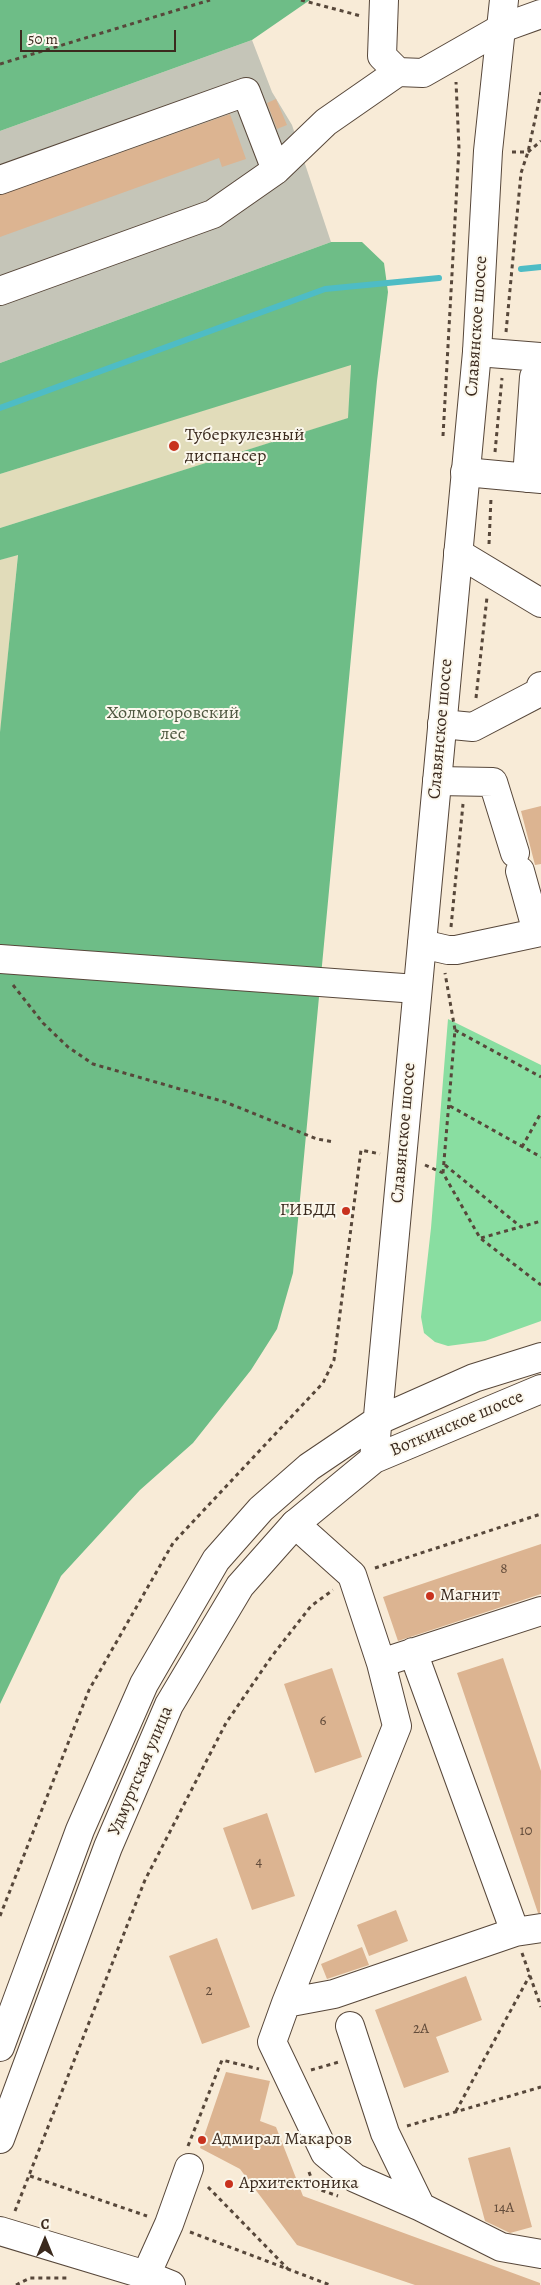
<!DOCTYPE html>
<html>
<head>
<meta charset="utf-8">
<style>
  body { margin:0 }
  #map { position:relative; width:541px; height:2285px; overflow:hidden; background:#f8ebd7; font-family:Alegreya,serif }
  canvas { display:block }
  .north { position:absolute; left:20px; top:2215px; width:50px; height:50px; -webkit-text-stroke:4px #fbf7ec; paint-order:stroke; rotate:0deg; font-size:14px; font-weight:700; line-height:20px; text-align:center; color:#3b2a1e }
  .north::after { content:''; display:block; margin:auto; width:18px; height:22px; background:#3b2a1e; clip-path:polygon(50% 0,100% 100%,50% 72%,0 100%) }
  .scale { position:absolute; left:20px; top:30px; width:156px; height:22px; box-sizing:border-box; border:2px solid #3b2a1e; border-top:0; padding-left:6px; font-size:15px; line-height:18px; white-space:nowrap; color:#3b2a1e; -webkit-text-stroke:4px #fbf7ec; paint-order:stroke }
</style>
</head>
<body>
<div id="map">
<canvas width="541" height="2285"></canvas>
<div class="north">С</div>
<div class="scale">50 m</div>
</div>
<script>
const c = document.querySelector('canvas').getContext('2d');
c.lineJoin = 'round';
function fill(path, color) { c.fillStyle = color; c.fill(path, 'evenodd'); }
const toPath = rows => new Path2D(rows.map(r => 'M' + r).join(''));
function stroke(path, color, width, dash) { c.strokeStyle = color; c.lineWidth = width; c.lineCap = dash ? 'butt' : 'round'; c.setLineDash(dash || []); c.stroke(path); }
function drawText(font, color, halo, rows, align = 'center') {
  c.font = font + ' Alegreya,serif'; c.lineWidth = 4; c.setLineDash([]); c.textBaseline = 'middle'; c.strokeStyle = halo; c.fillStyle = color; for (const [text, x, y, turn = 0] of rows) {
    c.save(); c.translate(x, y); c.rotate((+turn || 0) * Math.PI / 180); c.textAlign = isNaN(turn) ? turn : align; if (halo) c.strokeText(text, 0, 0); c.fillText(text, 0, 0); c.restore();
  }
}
const built = toPath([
  [351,364,349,418,0,528,0,474],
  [18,554,0,735,0,560]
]);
const industrial = toPath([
  [252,40,272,92,292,125,331,242,0,363,0,131]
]);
const green = toPath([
  [448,1019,541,1065,541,1321,485,1341,448,1346,435,1342,424,1333,421,1317,431,1228]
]);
const forest = toPath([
  [0,0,310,0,252,40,0,131],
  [331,242,362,242,384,263,388,292,377,381,293,1273,277,1329,251,1370,193,1443,140,1490,61,1576,0,1704,0,732,18,555,0,560,0,528,348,418,351,365,0,474,0,363]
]);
const stream = toPath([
  [521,269,541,267],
  [0,408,325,289,439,278]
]);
const building = toPath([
  [276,99,287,125,277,129,267,103],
  [230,114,246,159,222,167,219,158,0,237,0,195],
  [541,806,541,864,535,865,521,811],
  [541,1544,541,1594,398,1641,383,1597],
  [503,1658,541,1771,540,1913,538,1913,457,1673],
  [332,1668,362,1757,315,1773,284,1684],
  [267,1813,295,1896,252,1910,223,1828],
  [396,1910,408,1941,369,1956,357,1925],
  [217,1938,250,2027,202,2044,169,1956],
  [362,1947,369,1965,327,1979,321,1964],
  [466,1976,482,2020,436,2037,449,2072,404,2088,375,2010],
  [226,2072,270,2081,260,2121,276,2127,303,2196,540,2283,540,2285,415,2285,297,2245,240,2169,200,2148],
  [510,2147,532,2227,510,2233,485,2221,468,2158]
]);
const path = toPath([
  [301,0,361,16],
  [0,64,210,0],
  [512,152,528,152,541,141],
  [506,332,521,173,528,152,541,92],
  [443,436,459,148,456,82],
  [495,452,502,378],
  [489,544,491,498],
  [476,698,487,597],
  [451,927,463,804],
  [13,985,43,1023,68,1047,93,1064,225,1102,317,1139,334,1142],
  [455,1030,541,1077],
  [450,1106,541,1157],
  [522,1147,541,1113],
  [425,1165,443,1173,480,1238,541,1285],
  [445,1165,521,1227,541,1221],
  [443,1173,455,1030,445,973],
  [481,1238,520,1227],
  [375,1568,541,1514],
  [0,1916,89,1690,173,1543,323,1383,334,1360,361,1150,380,1154],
  [522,1953,541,2007],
  [311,2070,339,2062],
  [456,2111,530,1975],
  [407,2126,541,2087],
  [188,2146,222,2060,259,2069],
  [309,2172,315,2188,338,2196],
  [30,2176,147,2216],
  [208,2187,288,2269],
  [15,2211,145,1880,226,1723,272,1656,311,1606,333,1590],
  [190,2232,330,2285],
  [16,2285,30,2278,68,2278]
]);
const minor = toPath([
  [384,0,382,56,398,72],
  [0,180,246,92,276,170],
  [0,291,213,214,276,170,326,122,398,72,423,73,502,28,541,14],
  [477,352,541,357],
  [465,472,541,479],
  [527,478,534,377],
  [458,553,541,603],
  [442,724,473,727,540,692,541,686],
  [437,781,493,782,515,853],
  [520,871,537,932],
  [422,944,448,950,456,950,541,932],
  [0,959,417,989],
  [295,1524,352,1575,381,1663],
  [413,1652,515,1932],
  [541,1928,515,1932,334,1994,286,2003,272,2042,325,2153,355,2178,421,2207,501,2247,541,2254],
  [286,2003,397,1726,381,1663,541,1611],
  [350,2026,385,2133,421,2207],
  [0,2231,146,2275,171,2285],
  [146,2275,169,2224,189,2168]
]);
const major = toPath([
  [374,1459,477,352,488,151,504,0],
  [0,2047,80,1830,144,1684,216,1560,261,1509,309,1467,377,1421,474,1378,541,1357],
  [0,2139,108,1847,169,1705,240,1586,295,1524,374,1459,541,1389]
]);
const markers = [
  [174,446,6,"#c8321e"],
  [346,1211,5,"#c8321e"],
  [430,1596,5,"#c8321e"],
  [202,2140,5,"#c8321e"],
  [229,2184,5,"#c8321e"]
];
const numberNames = [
  ["8",504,1569],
  ["6",323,1721],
  ["10",526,1831],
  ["4",259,1862],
  ["2",209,1991],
  ["2А",421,2029],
  ["14А",504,2208]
];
const streetNames = [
  ["Славянское шоссе",477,326,-86],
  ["Славянское шоссе",441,729,-85],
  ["Славянское шоссе",404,1133,-85],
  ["Воткинское шоссе",457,1424,-23],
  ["Удмуртская улица",141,1771,-67]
];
const poiNames = [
  ["Туберкулезный",185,436],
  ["диспансер",185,457],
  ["ГИБДД",336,1211,"right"],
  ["Магнит",440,1596],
  ["Адмирал Макаров",212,2140],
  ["Архитектоника",239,2184]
];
const parkNames = [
  ["Холмогоровский",173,714],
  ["лес",173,735]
];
fill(built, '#e1dcba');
fill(industrial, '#c5c5b8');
fill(green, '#89dea1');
fill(forest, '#6ebd87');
stroke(stream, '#4ebcc5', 6);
fill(building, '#dcb491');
stroke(minor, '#57473a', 30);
stroke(major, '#57473a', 30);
stroke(path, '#57473a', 3, [4, 4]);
stroke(minor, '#fff', 28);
stroke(major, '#fff', 28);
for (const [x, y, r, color] of markers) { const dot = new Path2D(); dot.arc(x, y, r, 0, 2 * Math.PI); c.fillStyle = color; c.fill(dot); stroke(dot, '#fbf7ec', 2); }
drawText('15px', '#634c3b', null, numberNames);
drawText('18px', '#3b2a1e', '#fbf7ec', streetNames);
drawText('18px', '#3b2a1e', '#fbf7ec', poiNames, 'left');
drawText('18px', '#4e573f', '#fbf7ec', parkNames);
</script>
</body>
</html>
